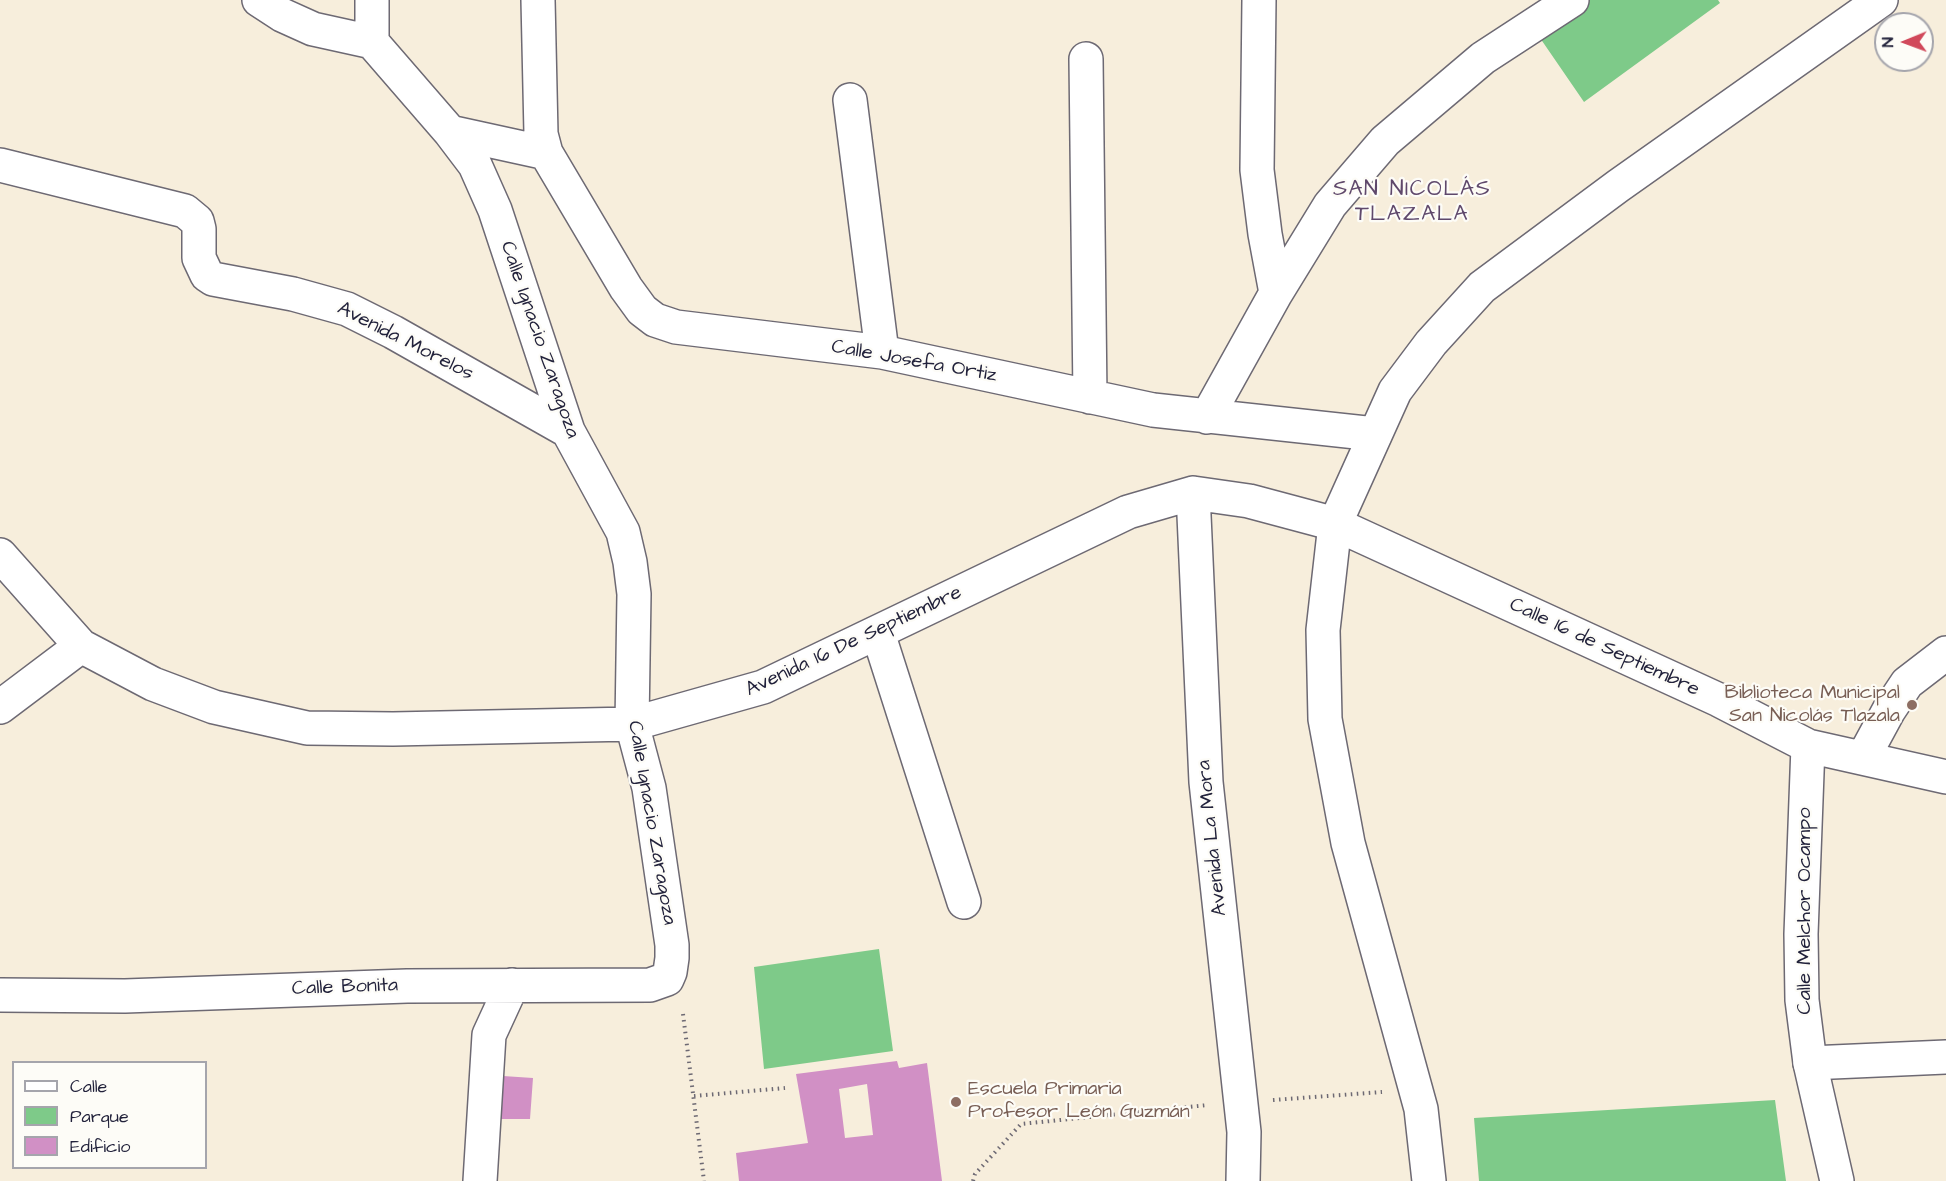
<!DOCTYPE html>
<html>
<head>
<meta charset="utf-8">
<style>
  body { margin:0 }
  #map { position:relative; width:1946px; height:1181px; overflow:hidden; background:#f7eedc; font-family:"Architects Daughter",sans-serif }
  canvas { display:block }
  .legend { position:absolute; left:12px; top:1061px; width:195px; height:108px; box-sizing:border-box; background:#fdfcf7; border:2px solid #a5a5ac; margin:0; padding:8px 10px; list-style:none; font-size:18px; color:#22223b }
  .legend li { display:flex; align-items:center; gap:12px; height:30px }
  .legend b { width:30px; border:2px solid #a5a5ac }
  .north { position:absolute; left:1874px; top:12px; width:60px; height:60px; box-sizing:border-box; background:#fdfcf7; border:2px solid #a5a5ac; border-radius:50%; rotate:269deg; font-size:16px; font-weight:700; line-height:24px; text-align:center; color:#22223b }
  .north::after { content:''; display:block; margin:auto; width:21px; height:27px; background:#d1495b; clip-path:polygon(50% 0,100% 100%,50% 72%,0 100%) }
</style>
</head>
<body>
<div id="map">
<canvas width="1946" height="1181"></canvas>
<ul class="legend">
<li><b style="height:8px;background:#fff"></b>Calle</li>
<li><b style="height:16px;background:#7eca89"></b>Parque</li>
<li><b style="height:16px;background:#d190c5"></b>Edificio</li>
</ul>
<div class="north">N</div>
</div>
<script>
const c = document.querySelector('canvas').getContext('2d');
c.lineJoin = 'round';
function fill(path, color) { c.fillStyle = color; c.fill(path, 'evenodd'); }
const toPath = rows => new Path2D(rows.map(r => 'M' + r).join(''));
function stroke(path, color, width, dash) { c.strokeStyle = color; c.lineWidth = width; c.lineCap = dash ? 'butt' : 'round'; c.setLineDash(dash || []); c.stroke(path); }
function drawText(font, color, halo, rows, align = 'center') {
  c.font = font + ' "Architects Daughter",sans-serif'; c.lineWidth = 4.5; c.setLineDash([]); c.textBaseline = 'middle'; c.strokeStyle = halo; c.fillStyle = color; for (const [text, x, y, turn = 0] of rows) {
    c.save(); c.translate(x, y); c.rotate((+turn || 0) * Math.PI / 180); c.textAlign = isNaN(turn) ? turn : align; if (halo) c.strokeText(text, 0, 0); c.fillText(text, 0, 0); c.restore();
  }
}
const green = toPath([
  [1584,0,1718,0,1720,3,1584,102,1538,35],
  [879,949,893,1051,764,1069,754,967],
  [1775,1100,1786,1181,1479,1181,1474,1118]
]);
const building = toPath([
  [897,1061,899,1068,927,1063,942,1181,739,1181,736,1153,808,1143,796,1074],
  [867,1084,873,1135,845,1138,839,1089],
  [503,1076,533,1078,530,1119,500,1119]
]);
const path = toPath([
  [683,1014,704,1181],
  [694,1096,785,1088],
  [1273,1100,1382,1092],
  [973,1181,975,1174,1021,1124,1208,1105]
]);
const street = toPath([
  [259,0,282,15,313,29,372,42],
  [538,0,541,134,546,153,626,288,642,310,655,320,676,327,882,352,1153,410,1375,434],
  [1259,0,1257,170,1265,234,1276,293],
  [1086,59,1090,397],
  [850,100,882,352],
  [450,132,546,153],
  [0,165,185,211,197,221,199,229,199,258,207,275,213,279,293,294,347,309,393,332,568,431],
  [1207,417,1276,293,1330,205,1385,141,1483,58,1572,0],
  [1193,493,1206,782,1244,1132,1243,1181],
  [0,555,81,646,153,684,214,707,307,728,393,729,632,724,763,687,1128,512,1193,493,1249,501,1335,524],
  [878,633,964,902],
  [0,707,81,646],
  [0,995,125,996,407,986,650,985,667,979,670,972,672,958,672,945,649,788,632,724,634,594,630,562,623,532,568,431,495,210,475,165,450,132,372,42,372,0],
  [1810,1063,1946,1057],
  [480,1181,489,1035,512,985]
]);
const secondary = toPath([
  [1335,524,1719,700,1808,746,1946,777],
  [1808,746,1801,934,1802,1000,1810,1063,1837,1181],
  [1863,758,1889,710,1907,683,1946,653],
  [1429,1181,1421,1109,1348,843,1325,719,1323,630,1335,524,1395,391,1431,343,1482,287,1618,186,1881,0]
]);
const markers = [
  [1912,705,6,"#8d6e63"],
  [956,1102,6,"#8d6e63"]
];
const streetNames = [
  ["Calle Ignacio Zaragoza",539,340,71],
  ["Avenida Morelos",405,342,27],
  ["Calle Josefa Ortiz",914,362,10],
  ["Avenida 16 De Septiembre",854,642,-25],
  ["Calle 16 de Septiembre",1604,648,25],
  ["Calle Ignacio Zaragoza",651,823,80],
  ["Avenida La Mora",1213,838,-96],
  ["Calle Melchor Ocampo",1806,911,-90],
  ["Calle Bonita",345,988,-2]
];
const educationNames = [
  ["Biblioteca Municipal",1900,694],
  ["San Nicolás Tlazala",1900,717],
  ["Escuela Primaria",968,1090,"left"],
  ["Profesor León Guzmán",968,1113,"left"]
];
const quarterNames = [
  ["SAN NICOLÁS",1412,190],
  ["TLAZALA",1412,215]
];
fill(green, '#7eca89');
fill(building, '#d190c5');
stroke(street, '#6d6973', 36);
stroke(secondary, '#6d6973', 36);
stroke(path, '#6d6973', 4, [1.5, 4.5]);
stroke(street, '#fff', 33);
stroke(secondary, '#fff', 33);
for (const [x, y, r, color] of markers) { const dot = new Path2D(); dot.arc(x, y, r, 0, 2 * Math.PI); c.fillStyle = color; c.fill(dot); stroke(dot, '#fdfcf7', 2); }
drawText('20px', '#22223b', '#fdfcf7', streetNames);
drawText('20px', '#785e54', '#fdfcf7', educationNames, 'right');
c.letterSpacing = '1.5px';
drawText('22px', '#5f486b', '#fdfcf7', quarterNames);
c.letterSpacing = '0px';
</script>
</body>
</html>
